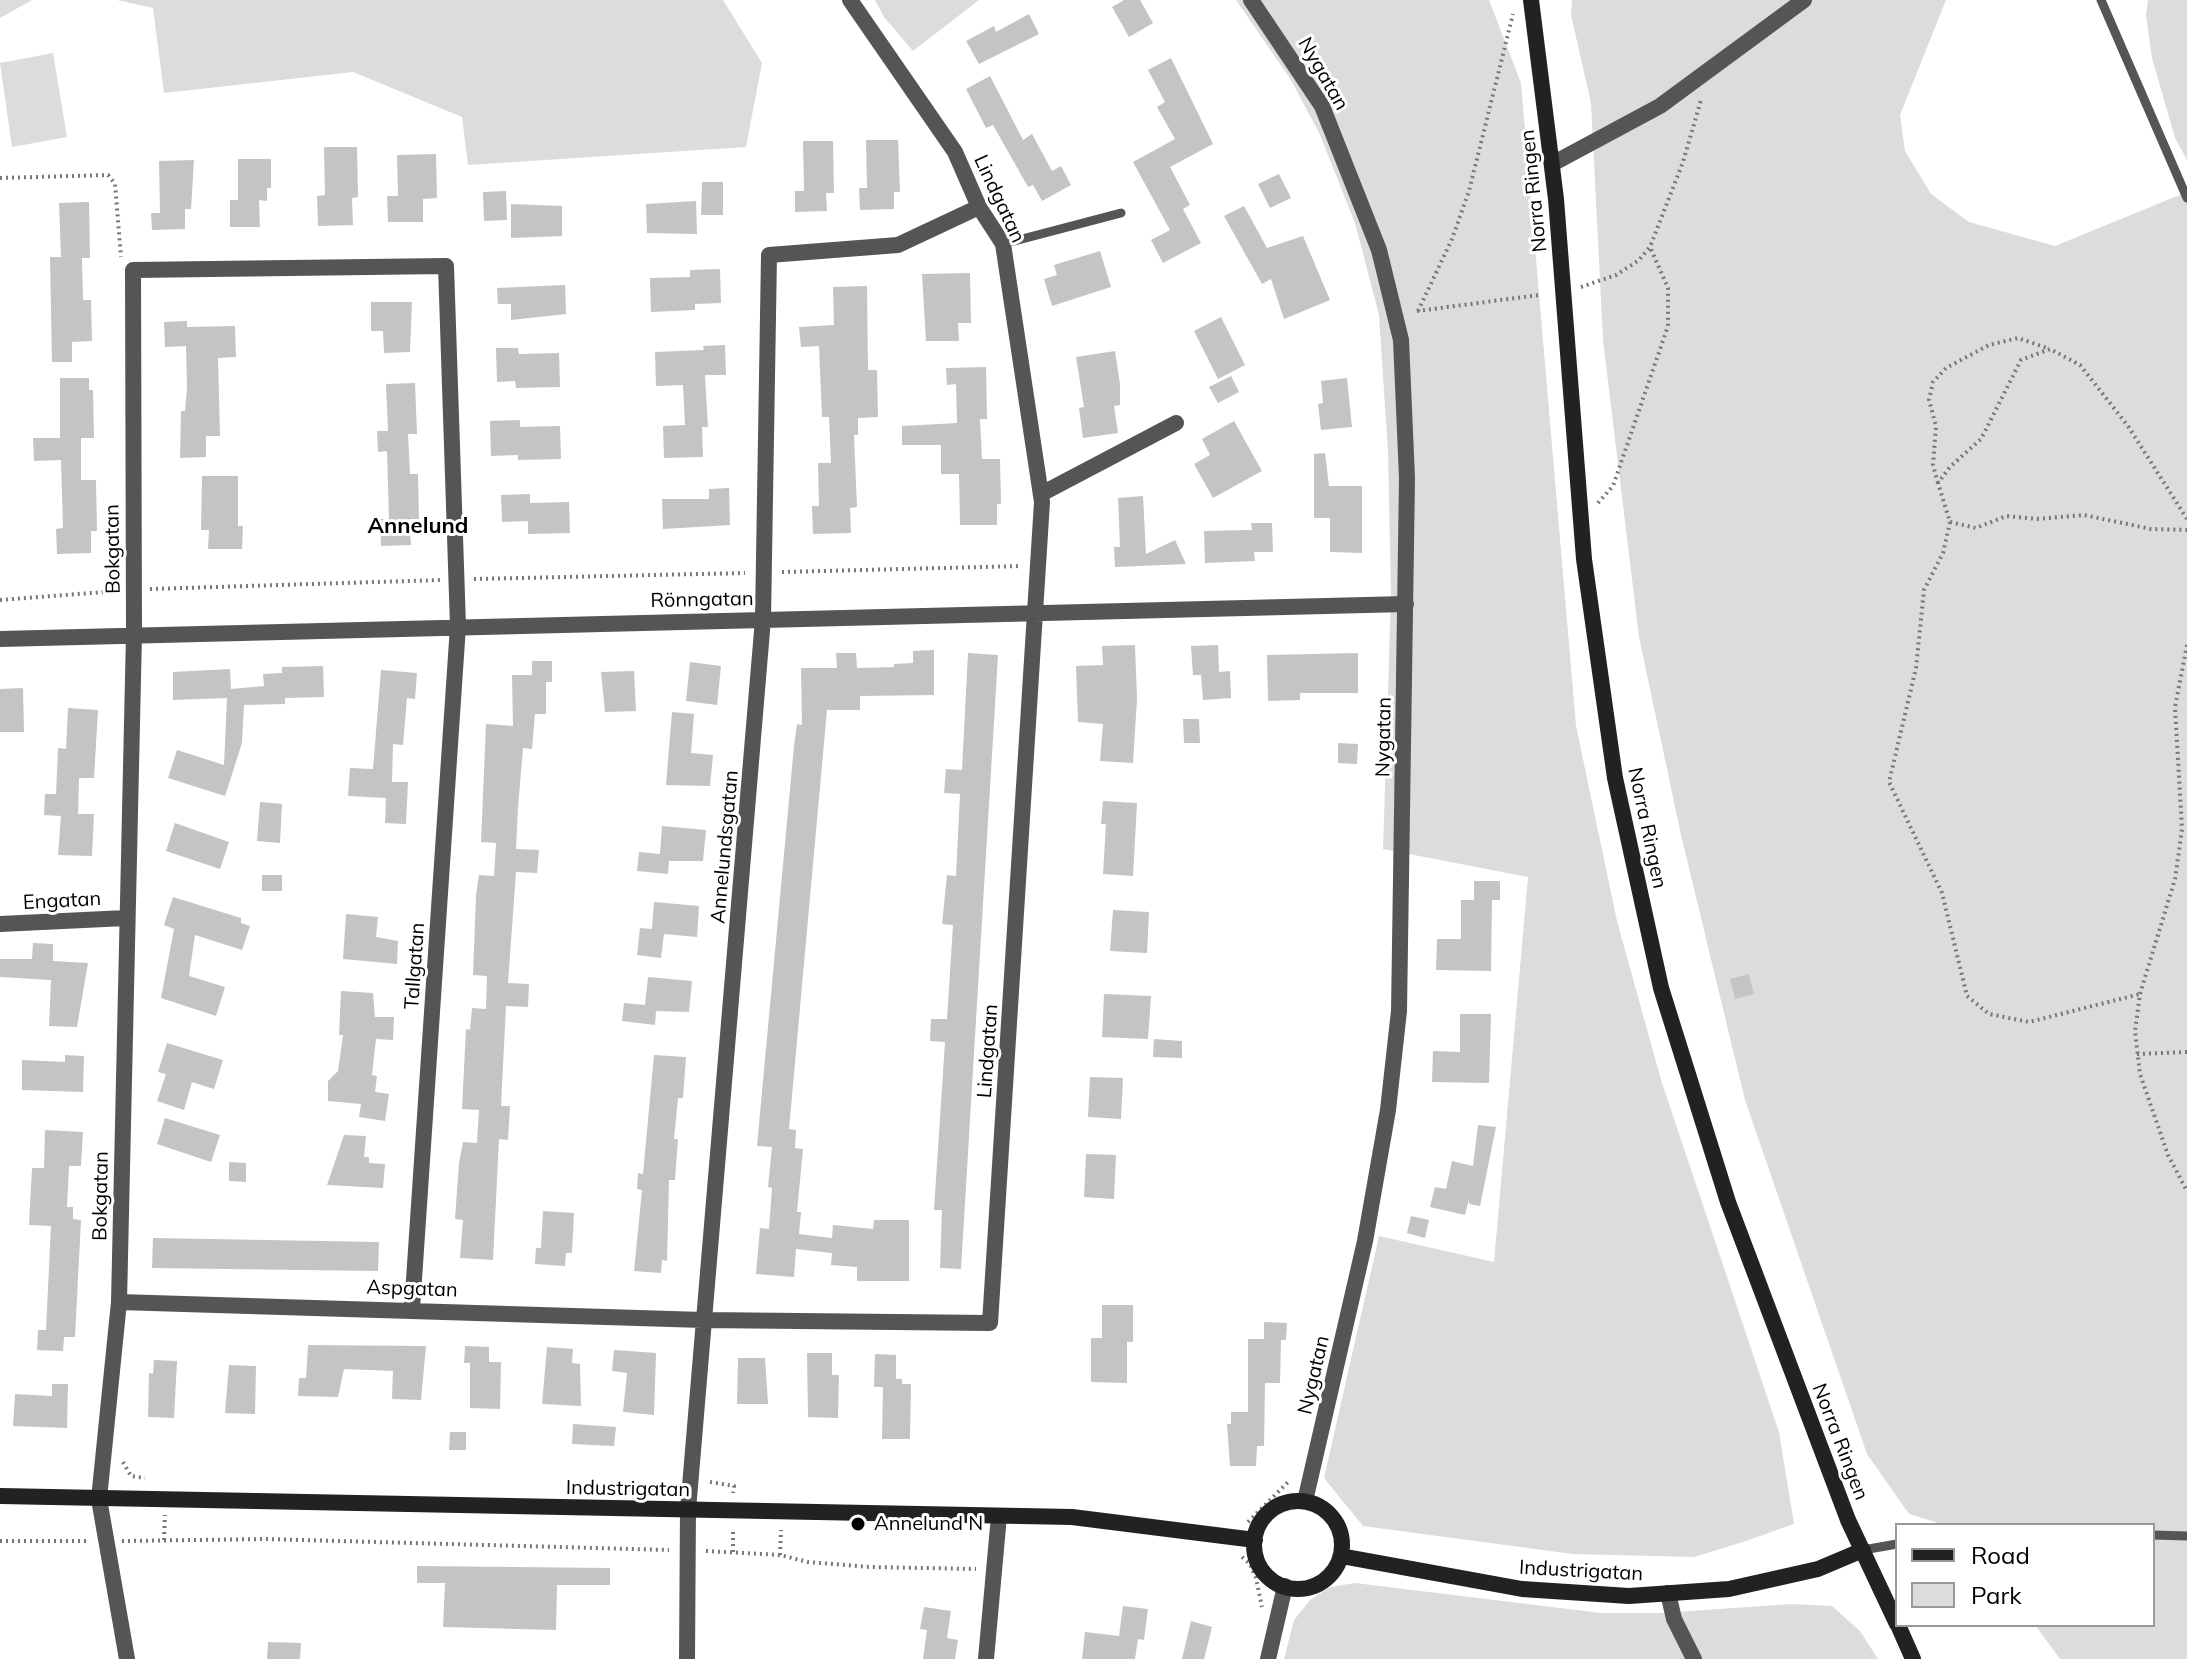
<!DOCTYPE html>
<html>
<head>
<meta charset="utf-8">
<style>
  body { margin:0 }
  #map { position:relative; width:2187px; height:1659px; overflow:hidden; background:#fff; font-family:Mulish,sans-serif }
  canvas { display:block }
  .legend { position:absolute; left:1895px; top:1523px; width:260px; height:104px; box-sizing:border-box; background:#fff; border:2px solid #999; margin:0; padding:10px 14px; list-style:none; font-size:24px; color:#000 }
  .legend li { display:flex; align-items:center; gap:16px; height:40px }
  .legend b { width:40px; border:2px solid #999 }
</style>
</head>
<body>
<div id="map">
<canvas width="2187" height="1659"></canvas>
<ul class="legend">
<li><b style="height:10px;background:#222"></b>Road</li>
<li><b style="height:22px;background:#dcdcdc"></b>Park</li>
</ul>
</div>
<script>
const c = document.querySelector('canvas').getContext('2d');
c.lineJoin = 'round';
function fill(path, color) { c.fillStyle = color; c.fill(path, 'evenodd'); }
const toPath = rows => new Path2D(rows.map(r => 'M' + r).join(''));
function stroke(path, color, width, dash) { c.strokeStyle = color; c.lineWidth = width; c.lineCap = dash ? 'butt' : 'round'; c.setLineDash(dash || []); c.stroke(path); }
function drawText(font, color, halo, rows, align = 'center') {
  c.font = font + ' Mulish,sans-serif'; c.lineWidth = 6; c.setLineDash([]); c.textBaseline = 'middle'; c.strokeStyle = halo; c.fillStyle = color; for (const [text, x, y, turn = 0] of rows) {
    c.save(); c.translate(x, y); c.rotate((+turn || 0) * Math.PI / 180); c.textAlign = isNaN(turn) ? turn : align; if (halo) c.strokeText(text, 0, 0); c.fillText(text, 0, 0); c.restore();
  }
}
const green = toPath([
  [0,0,32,0,0,18],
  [117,0,723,0,762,63,746,147,468,165,462,117,353,72,164,93,153,8],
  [875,0,979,0,913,51,884,17],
  [1236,0,1489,0,1521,83,1576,726,1617,921,1661,1080,1779,1432,1794,1524,1743,1542,1694,1557,1573,1554,1363,1526,1324,1478,1379,1236,1494,1262,1528,877,1383,849,1391,594,1388,451,1379,315,1355,223,1320,135,1291,80],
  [1572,0,1946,0,1900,115,1905,151,1931,194,1969,222,2055,246,2187,192,2187,1659,2060,1659,2035,1625,2153,1625,2153,1525,1945,1525,1909,1514,1867,1454,1745,1100,1681,835,1639,637,1603,340,1591,103,1571,15],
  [2148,0,2187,0,2187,160,2175,138,2152,58,2146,15],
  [53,53,67,137,12,147,0,63],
  [1355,1583,1601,1613,1662,1613,1791,1604,1832,1606,1860,1631,1878,1659,1284,1659,1294,1620,1310,1600,1330,1587]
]);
const building = toPath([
  [1124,0,1140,0,1153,23,1129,37,1112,7],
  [1029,14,1039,34,979,64,966,41,994,26,996,32],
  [1171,58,1213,144,1170,167,1190,205,1183,209,1201,243,1163,263,1151,240,1170,230,1133,162,1175,139,1157,107,1165,102,1148,70],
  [990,76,1023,140,1032,134,1052,171,1061,166,1071,185,1042,201,1033,185,1028,187,993,125,986,128,966,89],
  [866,140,898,140,900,192,894,192,894,209,860,210,859,188,867,188],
  [803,141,833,141,834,193,826,193,827,211,795,212,795,191,804,191],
  [324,147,357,147,358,197,352,198,353,225,318,226,317,196,325,195],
  [436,154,437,198,423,199,423,222,388,222,387,196,398,196,397,155],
  [238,159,271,159,271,188,267,188,267,201,259,200,260,227,230,227,230,200,238,200],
  [194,160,191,209,185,209,185,229,152,230,151,213,160,213,159,161],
  [1279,174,1291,198,1270,208,1258,184],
  [702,182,723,182,723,215,701,215],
  [506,191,507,220,484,221,483,192],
  [696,201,697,234,647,233,646,204],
  [89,202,90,258,82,258,83,300,91,300,92,341,72,342,72,362,52,362,50,257,61,257,59,203],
  [511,204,562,206,562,236,511,238],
  [1244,206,1267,248,1303,236,1330,300,1284,319,1271,279,1262,284,1224,216],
  [1100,251,1111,287,1052,306,1044,279,1057,275,1054,265],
  [720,269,721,303,695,304,695,310,651,312,650,278,690,277,690,270],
  [970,273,971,323,958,323,959,341,926,341,922,274],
  [565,285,566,314,511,320,511,304,498,304,497,288],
  [867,286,868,370,877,370,878,417,858,418,858,435,854,435,857,507,850,508,851,533,813,534,812,506,819,506,818,463,831,463,829,417,822,417,819,346,801,347,799,327,834,325,833,287],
  [371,302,412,302,410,352,384,353,383,331,371,331],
  [1221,317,1245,365,1218,379,1194,331],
  [187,321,187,327,235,326,236,357,218,358,220,436,206,436,206,457,180,458,181,411,185,411,187,387,186,346,165,347,164,322],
  [725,345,726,375,705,375,708,427,702,427,703,457,664,458,663,426,685,425,683,385,656,386,655,352,704,350,703,346],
  [496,348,518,348,519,354,559,353,560,387,516,388,515,381,497,382],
  [1115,351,1120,384,1120,405,1114,406,1118,433,1083,438,1079,408,1084,407,1076,357],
  [986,367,987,419,980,419,982,459,1000,459,1001,504,997,504,997,525,960,525,959,474,941,474,941,445,902,445,902,426,957,423,956,384,947,385,946,368],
  [1231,376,1239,392,1218,403,1209,387],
  [60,378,89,378,89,390,93,390,94,438,81,438,81,480,96,480,97,531,91,531,91,553,57,554,56,529,63,528,61,460,34,461,33,438,60,438],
  [1347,378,1352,427,1321,430,1318,404,1323,403,1321,381],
  [415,383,417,434,408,434,410,474,418,474,419,519,409,519,411,545,381,546,380,519,389,519,387,451,378,452,377,431,388,431,386,384],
  [520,420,520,427,560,426,561,459,518,460,518,455,491,456,490,421],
  [1234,421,1262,471,1213,498,1194,464,1210,455,1202,439],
  [1325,453,1329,486,1362,486,1362,553,1330,552,1330,518,1314,518,1314,454],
  [202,476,238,476,238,526,243,526,242,549,208,549,209,530,201,530],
  [729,488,730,525,663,529,662,499,709,499,709,489],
  [530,494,530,503,569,502,570,533,528,534,528,521,502,522,501,495],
  [1143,496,1146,554,1175,540,1186,564,1115,567,1114,547,1120,547,1118,498],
  [1251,523,1272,523,1273,552,1254,552,1255,561,1205,563,1204,531,1252,530],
  [1135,645,1137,699,1133,763,1100,761,1103,724,1078,722,1076,666,1103,665,1102,646],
  [1218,645,1219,672,1230,671,1231,698,1203,700,1201,675,1193,675,1191,646],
  [934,650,934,695,860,696,860,710,827,710,789,1129,796,1130,795,1148,803,1149,797,1212,801,1212,799,1234,832,1238,833,1225,873,1229,874,1220,909,1220,909,1281,857,1281,857,1267,831,1265,832,1253,796,1249,794,1277,756,1274,760,1228,769,1229,772,1188,768,1187,772,1147,757,1146,794,746,797,724,802,725,801,668,837,668,836,653,856,653,857,668,894,667,894,664,913,663,913,651],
  [968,653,998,655,961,1269,940,1268,942,1210,934,1210,945,1042,930,1041,931,1019,947,1019,953,925,942,924,947,875,956,876,960,794,944,793,946,769,962,770],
  [1358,653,1358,693,1300,693,1300,700,1268,701,1267,655],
  [532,661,552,661,552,682,546,682,546,714,535,714,532,749,523,748,518,807,516,849,539,850,537,873,516,872,508,983,529,984,528,1007,506,1006,501,1106,510,1106,508,1140,499,1139,493,1260,460,1258,463,1220,455,1219,459,1163,463,1142,477,1143,479,1110,462,1109,466,1029,470,1030,472,1008,486,1009,487,976,473,975,476,895,479,875,494,876,496,843,481,842,486,724,513,726,512,675,532,675],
  [690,662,721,666,717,705,686,701],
  [323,666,324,697,285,698,285,704,244,705,242,743,225,796,168,778,177,750,224,765,227,698,173,700,173,672,230,669,231,689,264,686,263,674,282,673,282,667],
  [381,670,417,673,415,699,407,698,403,745,393,744,392,782,408,782,406,824,385,823,386,798,348,796,350,768,373,769],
  [634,671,636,711,605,712,601,672],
  [23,688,24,732,0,732,0,689],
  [68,708,98,710,94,778,79,778,78,814,94,814,92,856,58,855,61,816,44,815,45,794,56,794,58,748,66,749],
  [672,712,694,714,691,753,713,755,710,786,666,785],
  [1183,719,1199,719,1200,743,1184,743],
  [1338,743,1358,744,1357,764,1338,763],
  [1103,801,1137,803,1133,876,1103,874,1106,824,1101,824],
  [260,802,282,804,280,843,257,841],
  [175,823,229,842,220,869,166,851],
  [662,826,706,830,703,861,669,861,668,874,637,871,639,852,660,854],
  [262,875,282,875,282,891,262,891],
  [1474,881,1500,881,1500,900,1492,900,1491,971,1436,970,1437,939,1461,939,1461,900,1474,900],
  [173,897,241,918,241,923,250,926,242,950,195,935,189,976,225,987,216,1016,161,998,174,929,164,925],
  [654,902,699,906,697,937,664,934,661,958,637,955,640,928,652,929],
  [1113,910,1149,912,1147,953,1110,951],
  [346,914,378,917,376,937,398,941,397,964,343,959],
  [33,943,53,944,53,961,88,963,77,1027,49,1026,51,980,0,977,0,959,32,959],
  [1749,974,1754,994,1735,999,1730,979],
  [648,977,692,981,689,1012,656,1011,655,1025,622,1021,624,1003,645,1005],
  [341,991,373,993,375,1017,394,1017,393,1040,376,1039,372,1075,377,1076,375,1092,389,1094,385,1121,359,1117,361,1104,328,1101,328,1081,338,1071,343,1035,339,1035],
  [1104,994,1151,996,1148,1039,1102,1037],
  [1460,1014,1491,1014,1489,1083,1432,1082,1433,1051,1460,1052],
  [1154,1039,1182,1041,1182,1058,1153,1057],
  [167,1043,223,1060,214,1089,192,1082,184,1110,157,1101,166,1074,158,1072],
  [65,1055,84,1056,83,1092,22,1090,22,1060,65,1062],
  [654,1055,686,1057,683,1098,678,1098,674,1139,678,1139,675,1180,669,1180,667,1261,662,1260,661,1273,634,1271,642,1190,637,1189,638,1173,643,1174],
  [1090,1077,1123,1078,1121,1119,1088,1117],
  [165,1118,220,1135,211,1162,157,1144],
  [1478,1125,1496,1127,1480,1206,1469,1204,1469,1199,1465,1215,1430,1207,1435,1187,1446,1189,1452,1161,1473,1166],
  [45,1130,83,1132,81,1166,69,1166,67,1207,73,1207,73,1219,81,1220,75,1337,64,1337,63,1351,37,1350,38,1330,46,1330,51,1226,29,1225,32,1168,44,1168],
  [344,1135,366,1136,364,1157,369,1157,369,1163,385,1164,383,1188,327,1185],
  [1086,1154,1116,1155,1114,1199,1084,1197],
  [229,1162,246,1163,246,1182,229,1181],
  [543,1211,574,1213,572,1253,566,1253,565,1266,535,1264,536,1248,541,1248],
  [1411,1216,1429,1220,1425,1238,1407,1233],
  [153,1238,379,1242,378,1271,152,1268],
  [1102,1305,1133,1305,1133,1342,1127,1342,1127,1383,1091,1382,1091,1338,1102,1338],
  [1264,1322,1287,1323,1286,1340,1281,1340,1280,1383,1265,1383,1264,1446,1257,1446,1256,1466,1230,1466,1227,1424,1231,1424,1231,1412,1248,1412,1248,1339,1264,1339],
  [308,1345,426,1346,421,1400,392,1399,393,1371,344,1369,338,1397,298,1396,299,1378,306,1378],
  [465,1346,489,1347,489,1362,501,1362,500,1409,470,1408,470,1363,464,1363],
  [547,1347,573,1349,572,1363,580,1364,581,1406,542,1404],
  [614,1350,656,1353,654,1415,623,1412,627,1373,612,1371],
  [807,1353,832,1353,832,1375,839,1375,838,1418,808,1417],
  [875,1354,896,1355,896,1379,902,1379,902,1384,911,1384,910,1439,882,1439,883,1387,874,1387],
  [738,1358,765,1358,768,1404,737,1404],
  [154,1360,177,1361,174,1418,148,1417,149,1373,153,1374],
  [229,1365,256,1366,255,1414,225,1413],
  [52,1384,68,1384,67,1428,13,1426,15,1394,52,1396],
  [573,1424,616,1427,614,1446,572,1444],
  [450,1432,466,1432,466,1450,449,1450],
  [417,1566,610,1568,610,1585,557,1585,556,1630,443,1627,445,1583,417,1583],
  [1123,1606,1148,1609,1144,1640,1138,1639,1135,1659,1082,1659,1085,1632,1119,1636],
  [924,1607,951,1611,947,1638,958,1640,955,1659,923,1659,927,1630,920,1629],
  [1191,1621,1212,1627,1204,1659,1182,1659],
  [268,1642,301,1643,300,1659,267,1659]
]);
const path = toPath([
  [0,178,108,175,115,184,121,257],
  [1581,287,1616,275,1639,260,1650,247,1683,162,1701,100],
  [1417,311,1539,295],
  [1418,311,1452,239,1469,191,1513,14],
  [1938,483,1933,465,1936,426,1929,400,1933,382,1946,368,1989,345,2018,338,2047,348],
  [1598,503,1613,486,1668,326,1668,288,1650,247],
  [2187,519,2128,426,2080,365,2050,349,2021,360,1981,439,1950,467,1938,483,1950,522,1976,528,2006,516,2037,519,2084,515,2151,529,2187,530],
  [1950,522,1943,553,1924,590,1916,668,1889,782,1942,893,1967,996,1989,1014,2029,1022,2140,994],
  [782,572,1021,566],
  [474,579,745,573],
  [150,589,441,580],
  [0,600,117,591],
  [2187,645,2175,707,2182,829,2175,879,2140,994,2135,1031,2140,1074,2168,1155,2187,1191],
  [2137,1054,2187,1052],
  [123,1462,131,1476,145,1478],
  [710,1482,734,1486,733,1493],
  [1248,1522,1290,1480],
  [164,1540,165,1515],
  [0,1541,90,1541],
  [122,1541,265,1539,669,1550],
  [706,1551,780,1555,808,1562,870,1567,976,1569],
  [733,1552,733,1529],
  [780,1555,781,1530],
  [1242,1557,1250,1564,1256,1578,1262,1607]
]);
const lane = toPath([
  [2101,0,2187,198],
  [1003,244,1121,213],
  [2153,1535,2187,1536],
  [1863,1550,1897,1544]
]);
const street = toPath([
  [1251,0,1322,106,1379,250,1401,340,1407,478,1399,1011,1388,1110,1365,1241,1305,1501],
  [1552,164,1660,106,1804,0],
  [1041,494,1176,423],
  [0,639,1406,604],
  [0,924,126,918],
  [119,1302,703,1320,990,1323,1042,502,1003,244,979,207,955,152,850,0],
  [1668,1593,1674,1619,1694,1659],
  [127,1659,99,1499,119,1302,134,634,133,270,446,266,458,626,412,1309],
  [687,1659,688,1510,763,619,769,255,898,245,979,207],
  [986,1659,999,1516],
  [1268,1659,1285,1586]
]);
const secondary = toPath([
  [1531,0,1556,199,1584,559,1615,778,1661,988,1728,1202,1848,1520,1897,1624],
  [0,1496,1072,1517,1255,1540],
  '1254 1545a44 44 0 1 1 88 0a44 44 0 1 1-88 0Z',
  [1341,1556,1522,1589,1629,1596,1729,1589,1818,1569,1863,1550],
  [1898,1625,1913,1659]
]);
const markers = [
  [858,1524,8,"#000"]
];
const streetNames = [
  ["Nygatan",1323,74,60],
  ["Norra Ringen",1534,191,-96],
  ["Lindgatan",999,199,65],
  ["Bokgatan",113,549,-91],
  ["Rönngatan",702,600,-1],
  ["Nygatan",1384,737,-89],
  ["Norra Ringen",1647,828,78],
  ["Annelundsgatan",725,847,-85],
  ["Engatan",62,901,-3],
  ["Tallgatan",415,966,-86],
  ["Lindgatan",988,1051,-86],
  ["Bokgatan",101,1196,-89],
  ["Aspgatan",412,1289,2],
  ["Nygatan",1314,1375,-77],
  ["Norra Ringen",1840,1442,69],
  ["Industrigatan",628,1489,1],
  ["Industrigatan",1581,1571,3]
];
const poiNames = [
  ["Annelund N",874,1524]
];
const neighbourhoodNames = [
  ["Annelund",418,526]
];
fill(green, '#dcdcdc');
fill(building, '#c4c4c4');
stroke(path, '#777', 4, [2, 4]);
stroke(lane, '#555', 9);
stroke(street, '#555', 16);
stroke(secondary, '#222', 16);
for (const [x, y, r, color] of markers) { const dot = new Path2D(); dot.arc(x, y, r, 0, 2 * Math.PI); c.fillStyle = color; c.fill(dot); stroke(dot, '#fff', 3); }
drawText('20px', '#000', '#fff', streetNames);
drawText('20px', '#000', '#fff', poiNames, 'left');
drawText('bold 22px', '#000', '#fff', neighbourhoodNames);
</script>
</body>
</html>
